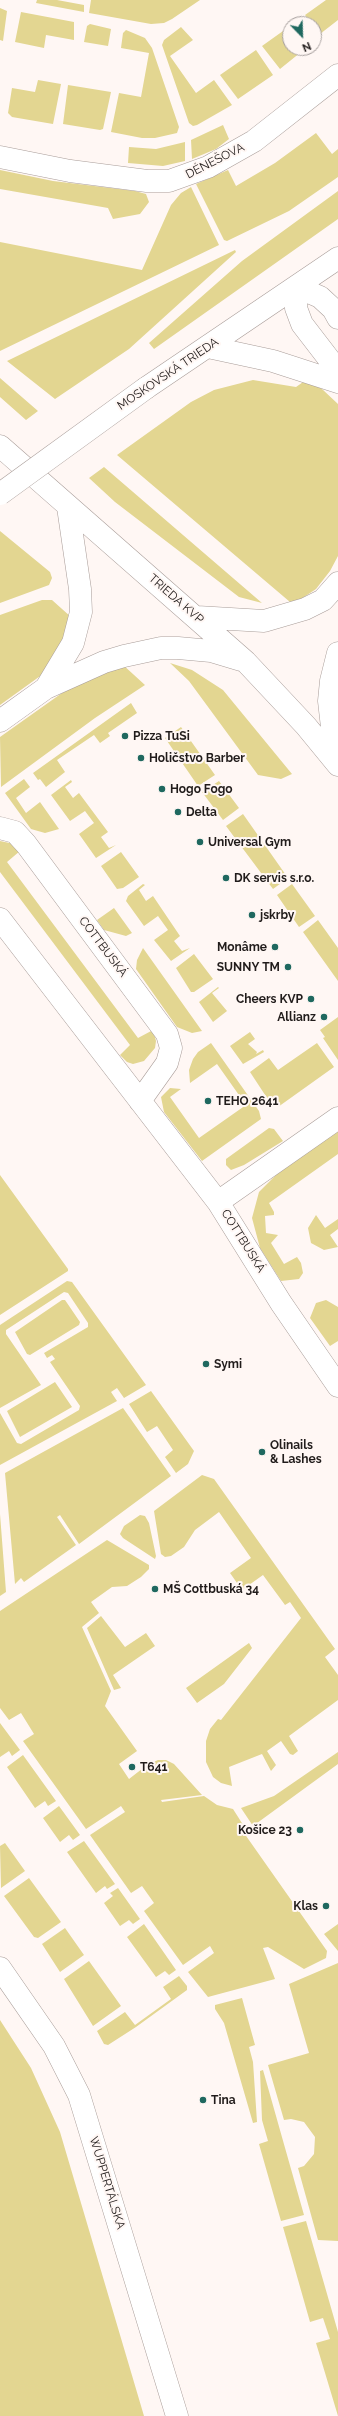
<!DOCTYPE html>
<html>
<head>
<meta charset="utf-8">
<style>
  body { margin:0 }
  #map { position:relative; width:338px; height:2416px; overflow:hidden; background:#fff7f4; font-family:Raleway,sans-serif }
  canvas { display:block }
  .north { position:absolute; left:282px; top:16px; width:40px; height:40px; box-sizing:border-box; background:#fff7f4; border:1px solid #a69f9d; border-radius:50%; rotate:157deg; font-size:11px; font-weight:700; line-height:16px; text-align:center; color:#211c1b }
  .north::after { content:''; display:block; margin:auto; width:14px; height:18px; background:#1f685f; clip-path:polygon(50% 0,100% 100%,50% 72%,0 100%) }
</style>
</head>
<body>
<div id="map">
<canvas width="338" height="2416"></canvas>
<div class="north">N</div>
</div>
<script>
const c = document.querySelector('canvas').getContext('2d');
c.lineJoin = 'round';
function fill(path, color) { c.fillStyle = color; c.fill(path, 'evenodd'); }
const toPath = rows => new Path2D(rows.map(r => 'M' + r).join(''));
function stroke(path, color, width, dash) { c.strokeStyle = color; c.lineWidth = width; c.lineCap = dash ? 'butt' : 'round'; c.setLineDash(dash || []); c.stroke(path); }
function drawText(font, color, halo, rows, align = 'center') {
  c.font = font + ' Raleway,sans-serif'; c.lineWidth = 4; c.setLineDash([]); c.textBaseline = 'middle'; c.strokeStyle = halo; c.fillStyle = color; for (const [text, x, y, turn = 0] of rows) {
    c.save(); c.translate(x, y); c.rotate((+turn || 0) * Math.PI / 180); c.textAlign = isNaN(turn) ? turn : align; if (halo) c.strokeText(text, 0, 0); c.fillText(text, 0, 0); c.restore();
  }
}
const green = toPath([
  [37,0,57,0,84,5,84,12,36,3],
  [91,0,200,0,172,19,164,23,151,24,89,13],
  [326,0,338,0,338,20,320,34,305,15],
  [0,8,7,11,3,41,0,40],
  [21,12,74,22,74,40,46,35,44,48,15,42],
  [90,24,111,29,108,46,84,42,87,26],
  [290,26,290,48,306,48,280,69,262,46],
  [181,27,193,40,170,56,196,93,214,80,232,105,197,125,193,126,189,123,162,45,164,40],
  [126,30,145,38,152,48,179,127,177,133,155,138,142,138,111,132,119,93,141,97,149,53,121,48,123,33],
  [256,50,273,75,238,99,220,75],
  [38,80,61,84,53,124,12,117,8,113,12,88,35,92],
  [68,85,111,92,103,129,100,130,63,124],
  [223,125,229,139,216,149,192,159,191,140],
  [316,133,332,154,338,149,338,177,289,211,227,241,224,240,196,184,228,170,236,186,275,163],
  [185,142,185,161,163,166,128,163,129,147,156,149],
  [0,170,53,181,135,191,146,194,149,202,140,214,113,219,108,208,0,189],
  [191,187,219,245,0,351,0,242,142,270,171,205,181,193],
  [338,191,338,219,154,349,149,343,242,261],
  [235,250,236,252,129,349,55,399,7,361],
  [0,378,38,411,26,420,0,397],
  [253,380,296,387,306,380,322,389,338,404,338,556,330,571,316,589,301,599,290,602,117,455,191,402,214,390],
  [104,467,262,603,239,597,115,502,89,478],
  [0,531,50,572,52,578,49,585,0,603],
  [42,600,52,600,71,617,67,631,43,674,0,705,0,615],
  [170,663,192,670,223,690,292,774,281,779,258,775,189,681],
  [122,664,145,685,95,718,1,787,0,737,86,676],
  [131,703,137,713,108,733,110,736,100,743,94,735,57,760,65,772,46,787,40,779,38,780,33,773],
  [181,727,215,775,198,786,165,738],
  [24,779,30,787,16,798,26,813,40,802,59,829,45,833,31,829,5,793],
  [71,780,72,782,65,787,73,798,79,793,108,832,101,837,109,848,116,845,96,858,79,834,94,823,85,811,70,821,51,795],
  [219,781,239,808,223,820,202,792],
  [243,814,288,878,273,889,226,826],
  [0,841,14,844,20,851,7,862,138,1038,153,1030,156,1041,155,1048,144,1061,133,1064,127,1062,120,1055,130,1045,0,872],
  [121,852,139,877,123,888,117,889,101,866],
  [143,884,145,885,139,890,146,901,153,896,180,936,174,941,182,951,190,948,171,961,154,940,168,930,158,916,144,926,126,901,128,896],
  [292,884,315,916,299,927,277,895],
  [114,908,132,933,126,936,104,930,97,920],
  [318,920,338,948,338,981,303,932],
  [143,948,202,1031,192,1033,177,1027,136,969,137,960],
  [194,954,213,979,194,992,191,992,176,968],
  [218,987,219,988,212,993,227,1011,213,1022,199,1002],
  [338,1017,338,1060,323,1038,325,1037,320,1030],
  [250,1032,255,1039,248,1044,257,1052,256,1054,263,1050,264,1052,243,1064,230,1046],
  [211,1043,259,1111,261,1119,202,1161,164,1112,161,1097,170,1088,181,1089,170,1097,199,1138,246,1105,217,1064,190,1083,189,1070,193,1059,198,1052],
  [317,1043,334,1067,278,1107,271,1104,250,1072,269,1058,278,1070],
  [269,1128,274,1129,283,1141,244,1165,231,1170,226,1165,226,1159],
  [338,1131,338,1154,269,1203,274,1212,274,1215,265,1216,266,1233,278,1235,271,1243,284,1264,297,1257,301,1263,303,1273,299,1279,281,1281,260,1248,252,1218,259,1192,277,1174],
  [0,1175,68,1269,68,1271,0,1315],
  [316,1215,325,1228,338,1219,338,1229,330,1235,338,1247,324,1250,311,1243,308,1228],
  [67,1281,72,1282,146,1385,124,1398,117,1388,111,1392,117,1401,0,1465,0,1413,17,1443,21,1444,79,1410,80,1406,50,1362,55,1359,52,1355,47,1358,44,1353,88,1327,88,1323,68,1293,64,1292,6,1330,6,1334,41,1385,0,1408,0,1325],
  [62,1300,65,1300,80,1322,79,1325,30,1355,27,1354,15,1332],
  [326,1300,338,1307,338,1341,330,1346,310,1318,316,1303],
  [55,1382,72,1407,20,1437,7,1411],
  [151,1391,194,1451,188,1464,176,1473,165,1457,173,1450,157,1426,147,1432,129,1404],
  [123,1408,171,1476,79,1544,60,1515,57,1517,76,1545,24,1582,21,1578,15,1584,5,1473],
  [202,1475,214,1479,335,1649,325,1657,338,1675,338,1700,289,1736,298,1751,293,1755,290,1754,281,1741,267,1751,276,1765,271,1771,262,1754,229,1767,232,1786,221,1783,213,1777,206,1762,206,1741,210,1729,218,1719,221,1720,301,1618,290,1602,285,1605,263,1575,242,1590,230,1573,251,1558,219,1512,195,1530,184,1547,171,1556,165,1557,161,1554,154,1511],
  [0,1514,6,1592,0,1596],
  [140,1515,145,1516,149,1523,156,1556,155,1559,123,1538,120,1534,124,1526],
  [107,1540,149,1565,149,1569,141,1577,127,1586,112,1587,91,1602,99,1613,82,1627,111,1691,105,1706,137,1751,119,1764,129,1779,147,1765,158,1760,166,1760,174,1764,202,1795,161,1800,162,1802,204,1796,217,1805,233,1809,247,1831,244,1833,327,1951,326,1958,304,1969,268,1947,263,1948,275,1979,208,1997,188,1972,214,1953,210,1946,183,1965,144,1911,154,1903,142,1886,131,1893,90,1835,125,1812,121,1806,86,1829,23,1741,34,1734,21,1713,9,1720,0,1708,0,1611],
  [101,1616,125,1647,146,1633,155,1646,113,1675,121,1688,114,1690,87,1628],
  [249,1643,252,1648,224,1684,197,1703,186,1688],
  [0,1723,20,1750,12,1756,9,1751,0,1757],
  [338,1752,338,1764,253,1826,241,1808,274,1796],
  [23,1755,56,1801,48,1806,45,1801,35,1808,7,1767],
  [59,1806,80,1835,73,1840,69,1835,60,1842,43,1818],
  [84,1841,115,1884,107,1889,105,1886,96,1893,67,1852],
  [5,1843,25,1871,1,1888,0,1846],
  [29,1878,61,1922,38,1938,34,1937,4,1896],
  [118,1888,140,1919,133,1924,129,1920,120,1926,104,1903,113,1896,110,1893],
  [144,1924,176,1970,169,1975,165,1971,156,1977,127,1937],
  [338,1924,338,1951,324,1934],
  [65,1928,84,1955,60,1972,42,1944],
  [89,1961,121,2006,93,2026,64,1979],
  [338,1963,338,2241,318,2240,298,2168,304,2166,314,2154,315,2137,304,2122,291,2119,284,2120,268,2065,309,2053,289,1984],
  [179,1976,187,1986,187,1990,136,2027,108,2045,104,2044,97,2031,125,2012,135,2025,171,1999,163,1987],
  [242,1998,255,2045,249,2047,253,2062,257,2122,253,2123,224,2023,215,2009,215,2005],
  [0,2020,31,2068,60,2132,144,2416,0,2416],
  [263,2070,304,2215,281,2221,259,2144,268,2141,262,2120,260,2071],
  [306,2221,338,2332,338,2416,316,2343,330,2339,323,2318,310,2322,283,2227]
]);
const minor = toPath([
  [0,157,70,171,147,181,169,181,208,167,254,141,338,75],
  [297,287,296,308,302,324,332,363,338,375],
  [297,287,320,297,333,309,338,318],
  [208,347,273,361,338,382],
  [146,388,338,258],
  [0,446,246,662,306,726,338,765],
  [197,617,264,621,305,609,323,600,338,583],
  [46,688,73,643,81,612,80,589,68,507],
  [0,721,46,688,104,662,124,656,161,648,178,648,211,651,241,660],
  [336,762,329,701,331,681,338,653],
  [0,828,15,832,26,844,167,1034,171,1048,167,1063,140,1101],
  [0,919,218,1202,281,1303,338,1386],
  [218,1202,338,1118],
  [0,1968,54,2046,79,2095,177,2416]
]);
const minorBridge = toPath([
  [0,494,146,388]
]);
const markers = [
  [125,736,4,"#1f685f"],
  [141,758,4,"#1f685f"],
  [162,789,4,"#1f685f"],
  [178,812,4,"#1f685f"],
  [200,842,4,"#1f685f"],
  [226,878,4,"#1f685f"],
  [252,915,4,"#1f685f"],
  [275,947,4,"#1f685f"],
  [288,967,4,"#1f685f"],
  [311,999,4,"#1f685f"],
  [324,1017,4,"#1f685f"],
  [208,1101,4,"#1f685f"],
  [206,1364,4,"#1f685f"],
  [262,1452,4,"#1f685f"],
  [155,1589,4,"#1f685f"],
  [132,1767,4,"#1f685f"],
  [300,1830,4,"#1f685f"],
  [326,1906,4,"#1f685f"],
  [203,2100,4,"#1f685f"]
];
const streetNames = [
  ["DÉNEŠOVA",215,161,-27],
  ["MOSKOVSKÁ TRIEDA",168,374,-34],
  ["TRIEDA KVP",176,599,41],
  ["COTTBUSKÁ",103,947,53],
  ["COTTBUSKÁ",243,1241,58],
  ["WUPPERTÁLSKA",107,2183,73]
];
const poiNames = [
  ["Pizza TuSi",133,736],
  ["Holičstvo Barber",149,758],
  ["Hogo Fogo",170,789],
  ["Delta",186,812],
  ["Universal Gym",208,842],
  ["DK servis s.r.o.",234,878],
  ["jskrby",260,915],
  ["Monâme",267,947,"right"],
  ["SUNNY TM",280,967,"right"],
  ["Cheers KVP",303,999,"right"],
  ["Allianz",316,1017,"right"],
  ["TEHO 2641",216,1101],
  ["Symi",214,1364],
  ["Olinails",270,1445],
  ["& Lashes",270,1459],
  ["MŠ Cottbuská 34",163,1589],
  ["T641",140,1767],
  ["Košice 23",292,1830,"right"],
  ["Klas",318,1906,"right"],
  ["Tina",211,2100]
];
fill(green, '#e3d691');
stroke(minor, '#a99d99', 23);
stroke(minor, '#fff', 22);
stroke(minorBridge, '#a99d99', 23, []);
stroke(minorBridge, '#fff', 22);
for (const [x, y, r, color] of markers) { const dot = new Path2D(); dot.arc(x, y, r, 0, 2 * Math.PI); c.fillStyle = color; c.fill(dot); stroke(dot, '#fff7f4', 1.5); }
drawText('12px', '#211c1b', '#fff7f4', streetNames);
drawText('bold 12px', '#211c1b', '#fff7f4', poiNames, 'left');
</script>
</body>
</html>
